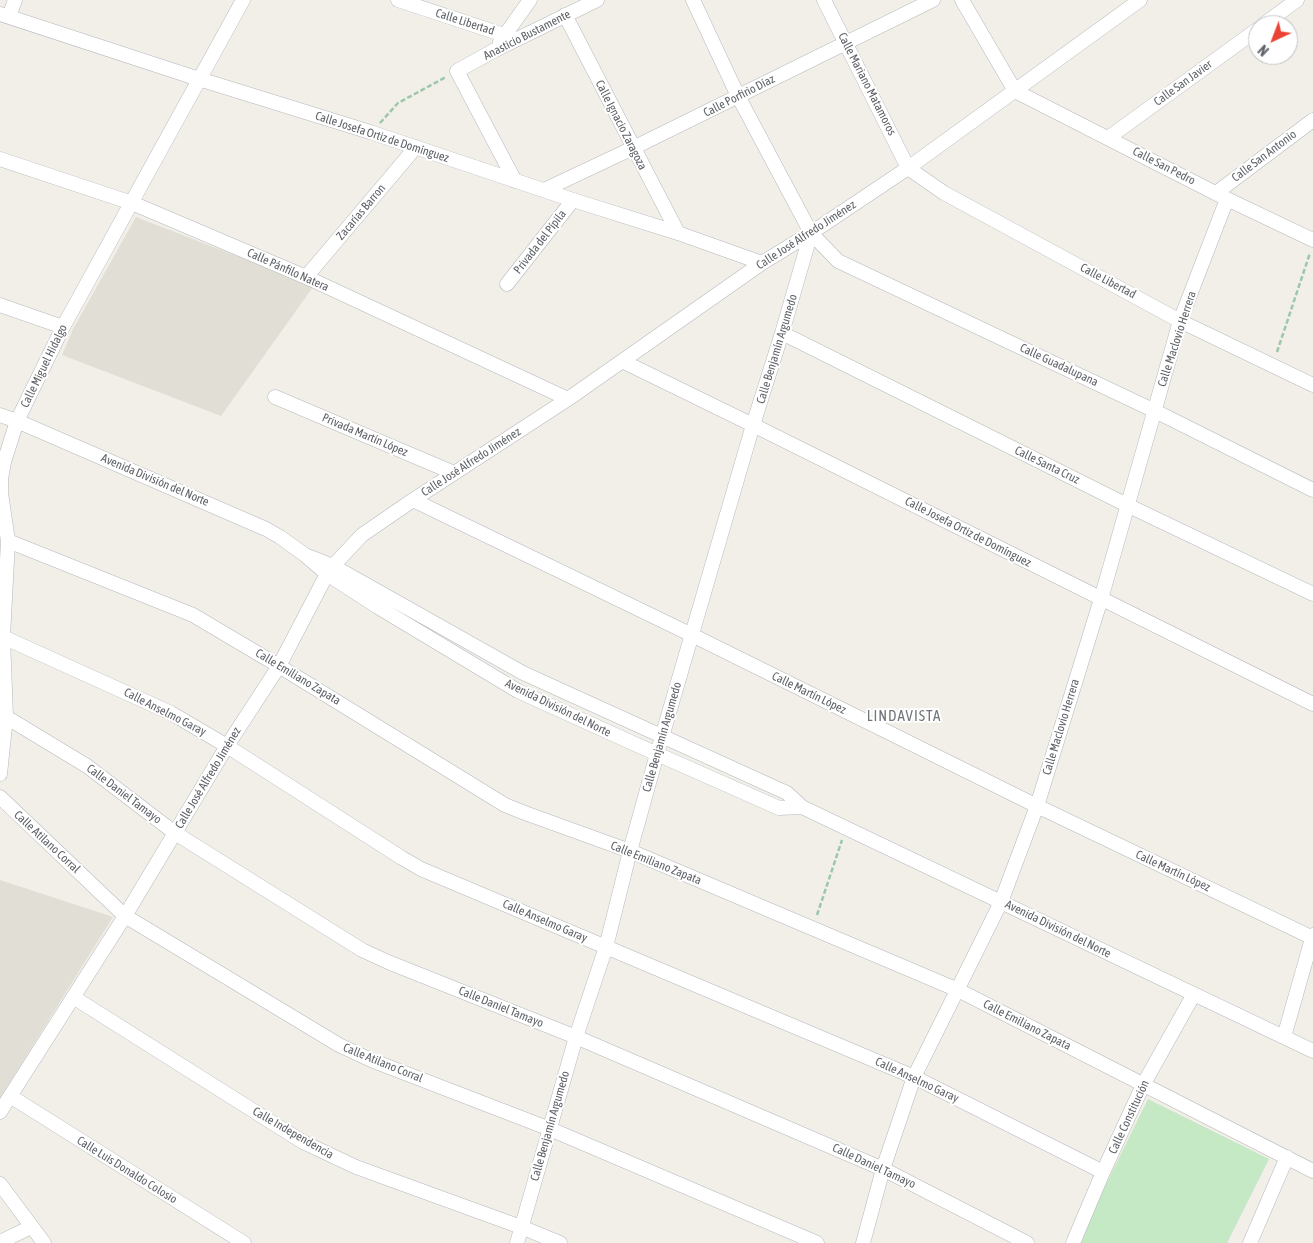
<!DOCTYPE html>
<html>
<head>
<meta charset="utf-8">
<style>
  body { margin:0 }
  #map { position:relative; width:1313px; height:1243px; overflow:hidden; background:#f1efe8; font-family:"Asap Condensed",sans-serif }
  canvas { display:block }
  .north { position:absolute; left:1248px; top:15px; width:50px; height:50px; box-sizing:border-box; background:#fff; border:1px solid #bfc1c3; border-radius:50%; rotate:223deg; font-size:14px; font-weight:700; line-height:20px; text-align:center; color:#5f6368 }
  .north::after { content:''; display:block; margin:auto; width:18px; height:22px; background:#ea4335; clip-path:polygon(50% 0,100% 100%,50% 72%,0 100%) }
</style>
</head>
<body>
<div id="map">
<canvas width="1313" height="1243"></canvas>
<div class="north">N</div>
</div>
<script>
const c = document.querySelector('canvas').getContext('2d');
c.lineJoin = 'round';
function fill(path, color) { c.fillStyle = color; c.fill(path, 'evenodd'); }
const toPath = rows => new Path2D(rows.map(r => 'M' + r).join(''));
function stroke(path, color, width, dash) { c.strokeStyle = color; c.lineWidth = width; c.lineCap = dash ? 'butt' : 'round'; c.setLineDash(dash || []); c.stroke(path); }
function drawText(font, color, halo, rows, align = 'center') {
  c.font = font + ' "Asap Condensed",sans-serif'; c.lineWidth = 4; c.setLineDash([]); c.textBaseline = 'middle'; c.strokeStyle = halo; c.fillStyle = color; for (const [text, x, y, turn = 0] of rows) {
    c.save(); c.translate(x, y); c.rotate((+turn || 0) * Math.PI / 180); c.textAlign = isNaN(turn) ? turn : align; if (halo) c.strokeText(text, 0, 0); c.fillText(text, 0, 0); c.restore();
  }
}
const education = toPath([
  [136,217,291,277,313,287,221,416,62,355,73,329],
  [0,880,113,917,0,1098]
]);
const green = toPath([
  [1148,1099,1269,1159,1227,1243,1077,1243]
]);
const path = toPath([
  [380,123,398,103,446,77],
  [1277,352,1310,253],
  [817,915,842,840]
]);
const minor = toPath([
  [398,0,504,35],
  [693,0,738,96,811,233,838,261,1155,411,1313,490],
  [824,0,908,168,944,193,1180,321,1313,385],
  [962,0,1015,91,1227,199,1313,240],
  [0,14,199,79,370,132,573,200,678,233,762,263],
  [565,15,678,233],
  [9,17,15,0],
  [1263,25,1297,0],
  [500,42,530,0],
  [1108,138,1258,29],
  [0,159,132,203,306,277,568,399],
  [515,181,457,71,495,50,597,0],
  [544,190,633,148,933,0],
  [1216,193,1313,120],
  [306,277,416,147],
  [507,284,573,200],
  [0,305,63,327],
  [782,333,1129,506,1313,594],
  [622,361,753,425,1313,704],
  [275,397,454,473],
  [0,415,17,421,266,529,280,537,305,555,327,574,378,607,518,691,657,754,779,808,802,807],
  [413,500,692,635,1037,806,1313,938],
  [8,541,193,615,279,666,505,805,525,813,630,851,958,990,1313,1171],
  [305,555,333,566,523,673,787,793,802,807,1313,1051],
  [3,637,171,713,227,746,402,858,421,869,914,1077,1103,1172],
  [6,717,87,766,175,833,362,950,388,962,576,1037,883,1169,1027,1243],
  [0,774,6,717,3,637,8,541,1,493,1,479,4,462,17,421,63,327,243,0],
  [0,797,125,916,339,1045,371,1060,550,1129,817,1243],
  [73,997,303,1142,356,1167,521,1227,560,1243],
  [1284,1037,1313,935],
  [10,1096,244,1243],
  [0,1112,125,916,227,746,279,666,327,574,333,566,362,535,413,500,568,399,762,263,811,233,908,168,1140,0],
  [0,1184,44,1243],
  [0,1242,31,1227],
  [517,1243,576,1037,606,947,630,851,657,754,753,425,782,333,811,233],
  [863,1243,883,1169,914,1077,1001,902,1037,806,1101,599,1180,321,1227,199],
  [1073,1243,1103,1172,1143,1085,1194,994],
  [1250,1243,1287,1157]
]);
const streetNames = [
  ["Calle Libertad",465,22,18],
  ["Anasticio Bustamente",527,35,-27],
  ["Calle San Javier",1183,83,-36],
  ["Calle Mariano Matamoros",867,84,63],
  ["Calle Porfirio Díaz",739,96,-27],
  ["Calle Ignacio Zaragoza",621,125,63],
  ["Calle Josefa Ortiz de Domínguez",382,137,18],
  ["Calle San Antonio",1264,156,-37],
  ["Calle San Pedro",1164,166,27],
  ["Zacarías Barron",361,212,-50],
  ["Calle José Alfredo Jiménez",806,235,-33],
  ["Privada del Pípila",540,242,-52],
  ["Calle Pánfilo Natera",288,270,24],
  ["Calle Libertad",1108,281,28],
  ["Calle Maclovio Herrera",1177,339,-72],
  ["Calle Benjamín Argumedo",777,349,-73],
  ["Calle Guadalupana",1059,365,25],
  ["Calle Miguel Hidalgo",44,366,-64],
  ["Privada Martín López",365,435,23],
  ["Calle José Alfredo Jiménez",471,462,-33],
  ["Calle Santa Cruz",1047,465,26],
  ["Avenida División del Norte",155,480,23],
  ["Calle Josefa Ortiz de Domínguez",968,532,27],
  ["Calle Emiliano Zapata",298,677,31],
  ["Calle Martín López",809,693,26],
  ["Avenida División del Norte",558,708,26],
  ["Calle Anselmo Garay",165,712,27],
  ["Calle Maclovio Herrera",1061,727,-73],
  ["Calle Benjamín Argumedo",662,737,-74],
  ["Calle José Alfredo Jiménez",208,778,-59],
  ["Calle Daniel Tamayo",124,794,37],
  ["Calle Atilano Corral",47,842,43],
  ["Calle Emiliano Zapata",656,863,22],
  ["Calle Martín López",1173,871,25],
  ["Calle Anselmo Garay",545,921,23],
  ["Avenida División del Norte",1058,929,26],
  ["Calle Daniel Tamayo",501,1007,22],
  ["Calle Emiliano Zapata",1027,1025,27],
  ["Calle Atilano Corral",383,1063,22],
  ["Calle Anselmo Garay",917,1080,25],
  ["Calle Constitución",1129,1117,-65],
  ["Calle Benjamín Argumedo",550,1126,-74],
  ["Calle Independencia",293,1133,30],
  ["Calle Daniel Tamayo",874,1166,25],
  ["Calle Luis Donaldo Colosio",127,1170,32]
];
const quarterNames = [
  ["LINDAVISTA",904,716]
];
fill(education, '#e1ded6');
fill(green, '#c5e8c5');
stroke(minor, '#b5b8bc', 15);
stroke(path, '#9cc7a9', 2.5, [5, 2.5]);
stroke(minor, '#fff', 14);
drawText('12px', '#5f6368', '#fff', streetNames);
c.letterSpacing = '1px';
drawText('15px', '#70757a', '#fff', quarterNames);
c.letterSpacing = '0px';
</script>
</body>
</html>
